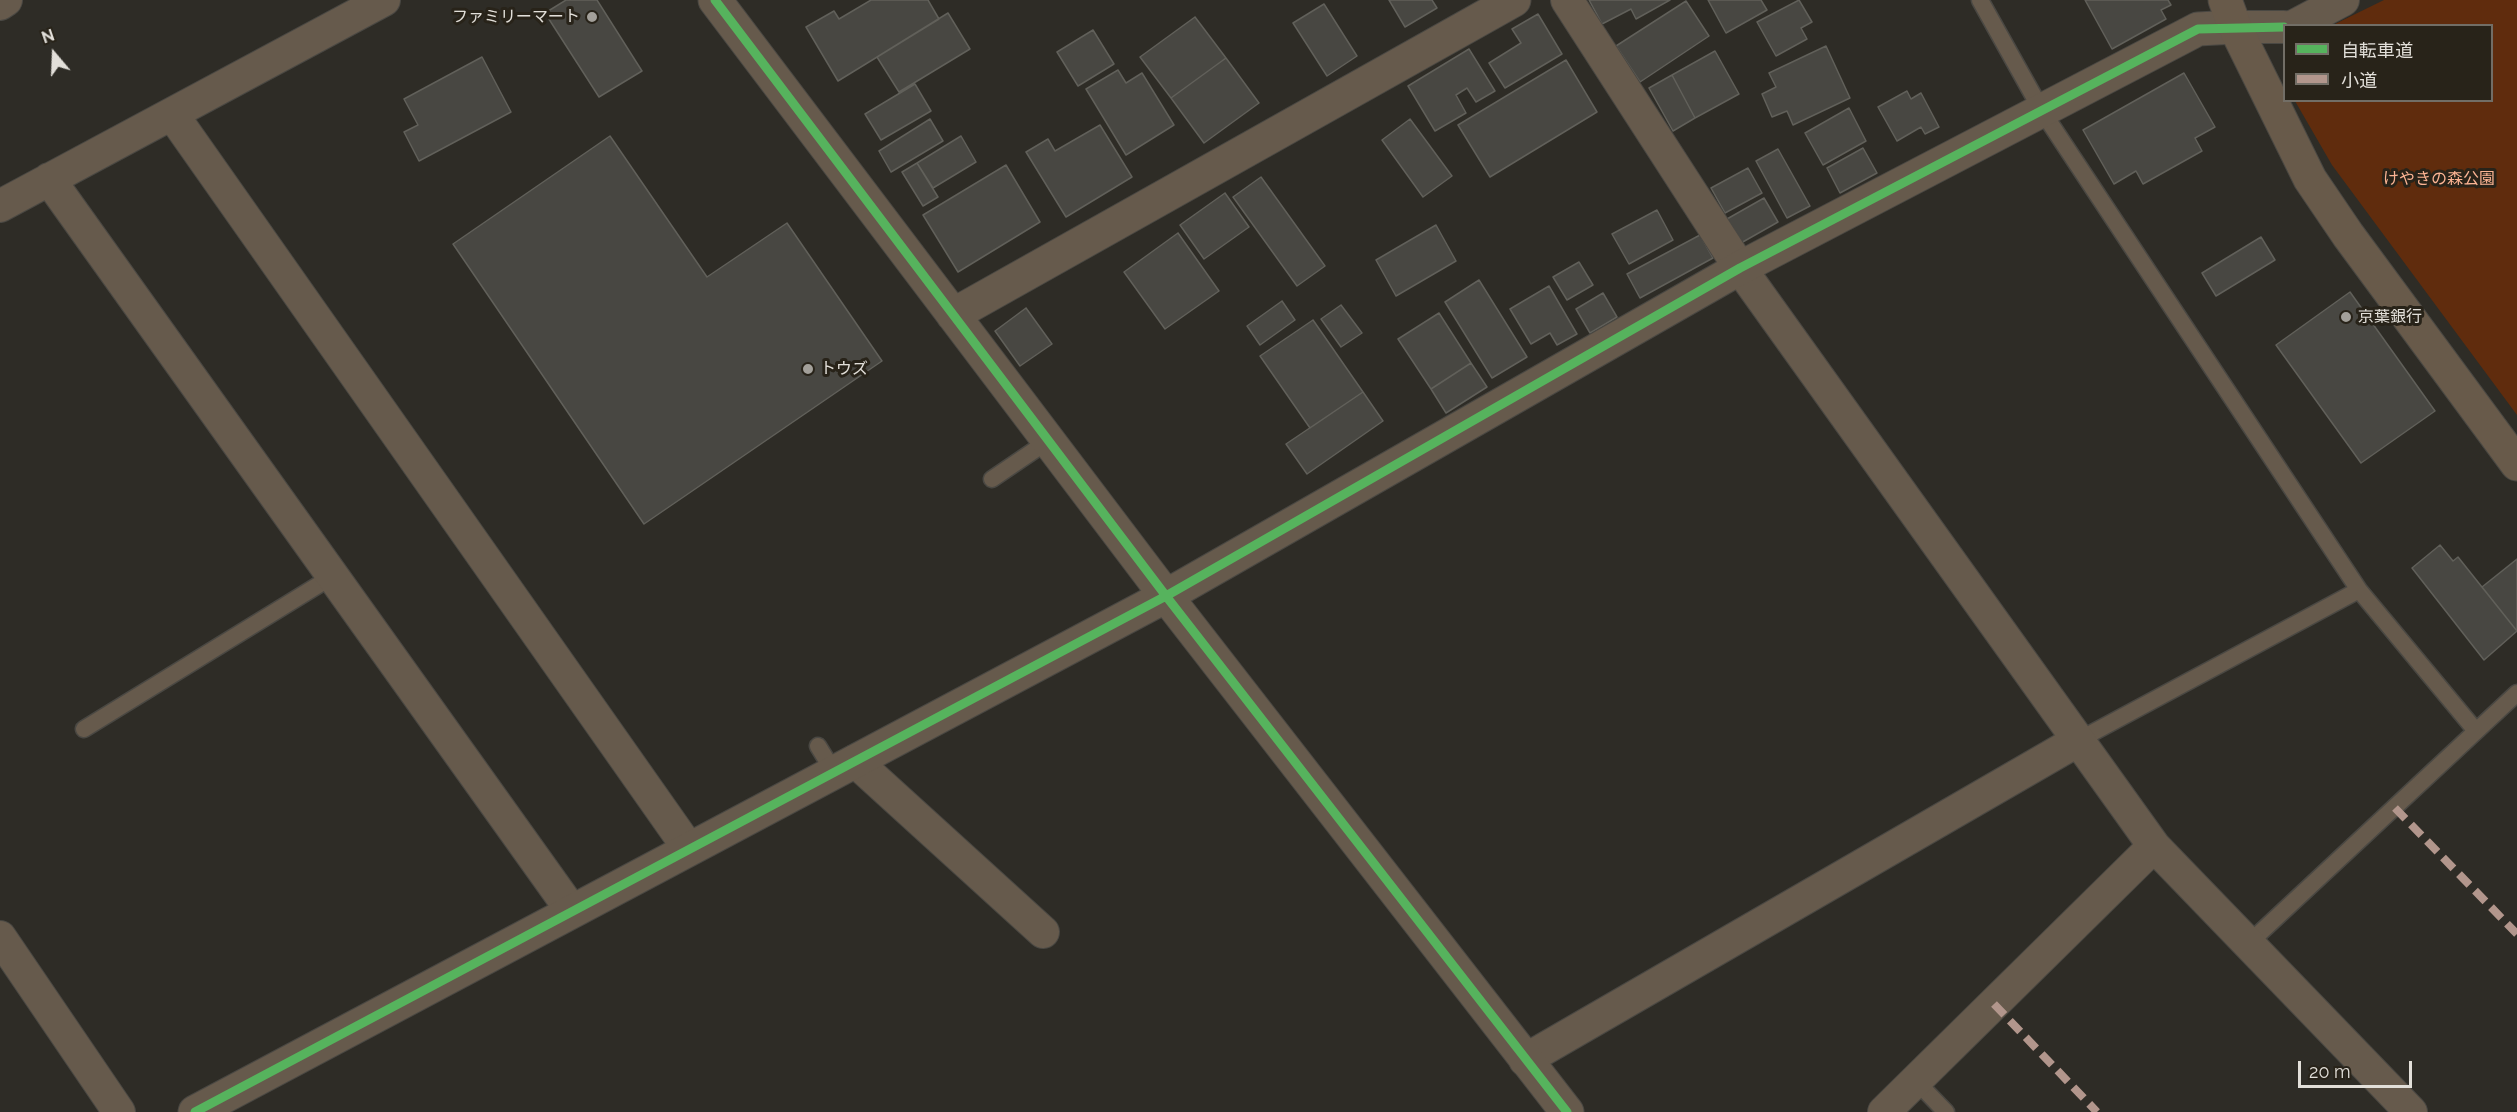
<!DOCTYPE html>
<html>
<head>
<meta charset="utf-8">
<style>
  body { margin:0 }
  #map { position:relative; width:2517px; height:1112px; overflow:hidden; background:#2e2c26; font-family:Raleway,"Noto Sans JP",sans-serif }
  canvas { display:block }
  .legend { position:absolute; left:2283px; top:24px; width:210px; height:78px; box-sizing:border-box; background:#282319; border:2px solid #726e66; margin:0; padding:8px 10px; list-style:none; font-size:18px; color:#e2dfd9 }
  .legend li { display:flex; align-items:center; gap:12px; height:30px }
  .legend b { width:30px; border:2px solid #726e66 }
  .north { position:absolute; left:24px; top:24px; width:60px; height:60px; -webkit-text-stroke:4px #282319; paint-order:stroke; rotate:341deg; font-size:16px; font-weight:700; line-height:24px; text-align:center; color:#e2dfd9 }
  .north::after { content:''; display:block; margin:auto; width:21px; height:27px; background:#e2dfd9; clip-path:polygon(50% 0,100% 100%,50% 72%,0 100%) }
  .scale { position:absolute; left:2298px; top:1061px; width:114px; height:27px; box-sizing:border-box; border:3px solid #e2dfd9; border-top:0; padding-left:8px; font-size:18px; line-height:21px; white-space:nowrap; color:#e2dfd9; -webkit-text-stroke:4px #282319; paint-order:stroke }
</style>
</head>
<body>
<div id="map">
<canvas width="2517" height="1112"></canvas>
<ul class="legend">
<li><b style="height:8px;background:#56b35d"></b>自転車道</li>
<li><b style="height:8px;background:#b2968c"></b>小道</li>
</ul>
<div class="north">N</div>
<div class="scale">20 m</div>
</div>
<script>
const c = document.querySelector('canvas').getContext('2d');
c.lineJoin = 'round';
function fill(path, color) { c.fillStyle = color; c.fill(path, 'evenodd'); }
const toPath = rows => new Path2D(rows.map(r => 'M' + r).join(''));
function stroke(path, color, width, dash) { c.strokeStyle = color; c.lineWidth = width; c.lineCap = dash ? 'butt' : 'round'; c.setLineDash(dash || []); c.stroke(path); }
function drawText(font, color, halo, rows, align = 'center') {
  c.font = font + ' Raleway,"Noto Sans JP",sans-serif'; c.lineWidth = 6; c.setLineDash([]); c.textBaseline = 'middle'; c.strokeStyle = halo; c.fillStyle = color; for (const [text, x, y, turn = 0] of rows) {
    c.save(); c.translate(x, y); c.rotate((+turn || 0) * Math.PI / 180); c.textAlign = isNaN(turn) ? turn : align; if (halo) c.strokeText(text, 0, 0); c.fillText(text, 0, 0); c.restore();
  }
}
const green = toPath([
  [2384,0,2517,0,2517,415,2332,165,2295,101,2492,100,2492,26,2333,25]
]);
const building = toPath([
  [566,0,597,0,642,71,599,97,545,13,566,0],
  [871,0,928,0,939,19,838,81,806,27,834,11,839,19,871,0],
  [1389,0,1432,0,1437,8,1405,27,1389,0],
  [1589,0,1670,0,1636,19,1631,9,1602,24,1589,0],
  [1708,0,1761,0,1767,10,1726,33,1708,0],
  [1799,0,1812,22,1801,28,1807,39,1776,56,1757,22,1799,0],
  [2085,0,2168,0,2171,5,2161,10,2166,19,2112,49,2085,0],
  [1686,1,1709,36,1640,82,1616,46,1686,1],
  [1324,4,1357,56,1327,76,1293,23,1324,4],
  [948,13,970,49,899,92,877,57,948,13],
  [1538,14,1562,54,1505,88,1489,63,1521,43,1512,29,1538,14],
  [1195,17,1226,58,1171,98,1140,57,1195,17],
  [1093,30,1114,64,1078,86,1057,52,1093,30],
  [1826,46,1850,98,1793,125,1787,111,1772,117,1762,94,1776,87,1769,73,1826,46],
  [1469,49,1495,91,1476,102,1467,88,1456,95,1466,113,1435,131,1408,86,1469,49],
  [1715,51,1739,94,1695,118,1672,75,1715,51],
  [482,57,511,112,419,161,404,132,418,125,404,99,482,57],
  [1226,58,1259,103,1204,143,1171,98,1226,58],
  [1566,60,1597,112,1490,177,1458,125,1566,60],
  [1118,70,1126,83,1142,73,1174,125,1126,155,1086,89,1118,70],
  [2184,73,2215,127,2195,138,2202,151,2143,184,2136,171,2114,184,2083,130,2184,73],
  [1672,75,1695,118,1673,131,1649,88,1672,75],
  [915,84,931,111,881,140,865,114,915,84],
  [1907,91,1911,99,1921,93,1939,127,1925,134,1921,127,1897,141,1878,107,1907,91],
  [1849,108,1866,141,1823,165,1805,133,1849,108],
  [930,119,943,141,891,172,879,151,930,119],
  [1410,119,1452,176,1423,197,1382,140,1410,119],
  [1100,125,1132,177,1066,217,1026,152,1048,139,1055,151,1100,125],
  [610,136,707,277,787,223,882,361,644,524,453,244,610,136],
  [961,136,976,162,933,188,917,163,961,136],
  [1863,148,1877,173,1840,193,1827,168,1863,148],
  [1778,149,1810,206,1787,218,1756,161,1778,149],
  [917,163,938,197,923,206,902,172,917,163],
  [1006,165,1040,222,958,272,923,215,1006,165],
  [1748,168,1762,193,1725,213,1711,188,1748,168],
  [1261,177,1325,266,1297,286,1233,197,1261,177],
  [1225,193,1249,227,1204,259,1180,225,1225,193],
  [1764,198,1778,222,1741,243,1727,219,1764,198],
  [1657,210,1673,240,1629,264,1612,234,1657,210],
  [1436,225,1456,261,1396,296,1376,260,1436,225],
  [1178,233,1219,291,1165,329,1124,272,1178,233],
  [1700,235,1713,258,1640,298,1627,274,1700,235],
  [2261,237,2275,260,2216,296,2202,273,2261,237],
  [1579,262,1593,285,1567,300,1553,277,1579,262],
  [1479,280,1527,357,1492,378,1445,302,1479,280],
  [1549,286,1577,334,1557,345,1550,333,1531,344,1510,309,1549,286],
  [2350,292,2435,411,2361,463,2276,345,2350,292],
  [1603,293,1617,317,1590,333,1576,309,1603,293],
  [1282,301,1295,320,1260,345,1247,326,1282,301],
  [1341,305,1362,333,1341,347,1321,319,1341,305],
  [1026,308,1052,344,1020,366,995,331,1026,308],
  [1439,313,1471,363,1431,389,1398,339,1439,313],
  [1313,320,1363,392,1310,428,1260,356,1313,320],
  [1471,363,1487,387,1446,413,1431,389,1471,363],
  [1363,392,1383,421,1307,474,1286,444,1363,392],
  [2440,545,2453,561,2458,557,2517,631,2484,660,2412,568,2440,545],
  [2517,559,2517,631,2482,587,2517,559]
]);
const service = toPath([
  [1980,0,2042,111,2359,590],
  [992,479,1048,441],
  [84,729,333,576],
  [2077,741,2359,590,2476,731],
  [818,746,834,772],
  [2248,944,2517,693],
  [1916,1081,1946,1112]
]);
const minor = toPath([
  [1567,0,1740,268,2154,846,2411,1112],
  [0,4,6,0],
  [2294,26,2343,0],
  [2235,27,2284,27],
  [172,114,689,849],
  [49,179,572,911],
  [0,206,384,0],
  [855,761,1043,932],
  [0,937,119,1112],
  [1525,1060,2077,741],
  [1884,1112,2154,846]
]);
const tertiary = toPath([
  [715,0,1166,596,1567,1112],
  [953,315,1514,0],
  [195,1112,1166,596,1740,268,2198,29,2235,27]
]);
const secondary = toPath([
  [2225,0,2235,27,2310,179,2348,235,2517,464]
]);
const quiet = toPath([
  [2395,808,2517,934],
  [1994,1004,2097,1112]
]);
const cycleway = toPath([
  [715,0,1166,596,1567,1112],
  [195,1112,1166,596,1740,268,2198,29,2284,27]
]);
const markers = [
  [592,17,6,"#a3a09a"],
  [2346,317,6,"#a3a09a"],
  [808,369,6,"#a3a09a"]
];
const poiNames = [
  ["ファミリーマート",580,17,"right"],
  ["京葉銀行",2358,317],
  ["トウズ",820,369]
];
const parkNames = [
  ["けやきの森公園",2439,179]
];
fill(green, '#602c0d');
fill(building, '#484742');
stroke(building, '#61605a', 1.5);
stroke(service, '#4a4843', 19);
stroke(minor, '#4a4843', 34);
stroke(tertiary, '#4a4843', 35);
stroke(secondary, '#4a4843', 35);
stroke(service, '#665a4c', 16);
stroke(minor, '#665a4c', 32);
stroke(tertiary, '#665a4c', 33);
stroke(secondary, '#685a4a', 33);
stroke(quiet, '#b2968c', 8, [15, 8]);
stroke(cycleway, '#56b35d', 9);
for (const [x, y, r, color] of markers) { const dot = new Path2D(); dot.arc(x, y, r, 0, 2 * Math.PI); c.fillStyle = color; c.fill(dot); stroke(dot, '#282319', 2); }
drawText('16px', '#e2dfd9', '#282319', poiNames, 'left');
drawText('16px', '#fcb493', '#282319', parkNames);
</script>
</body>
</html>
